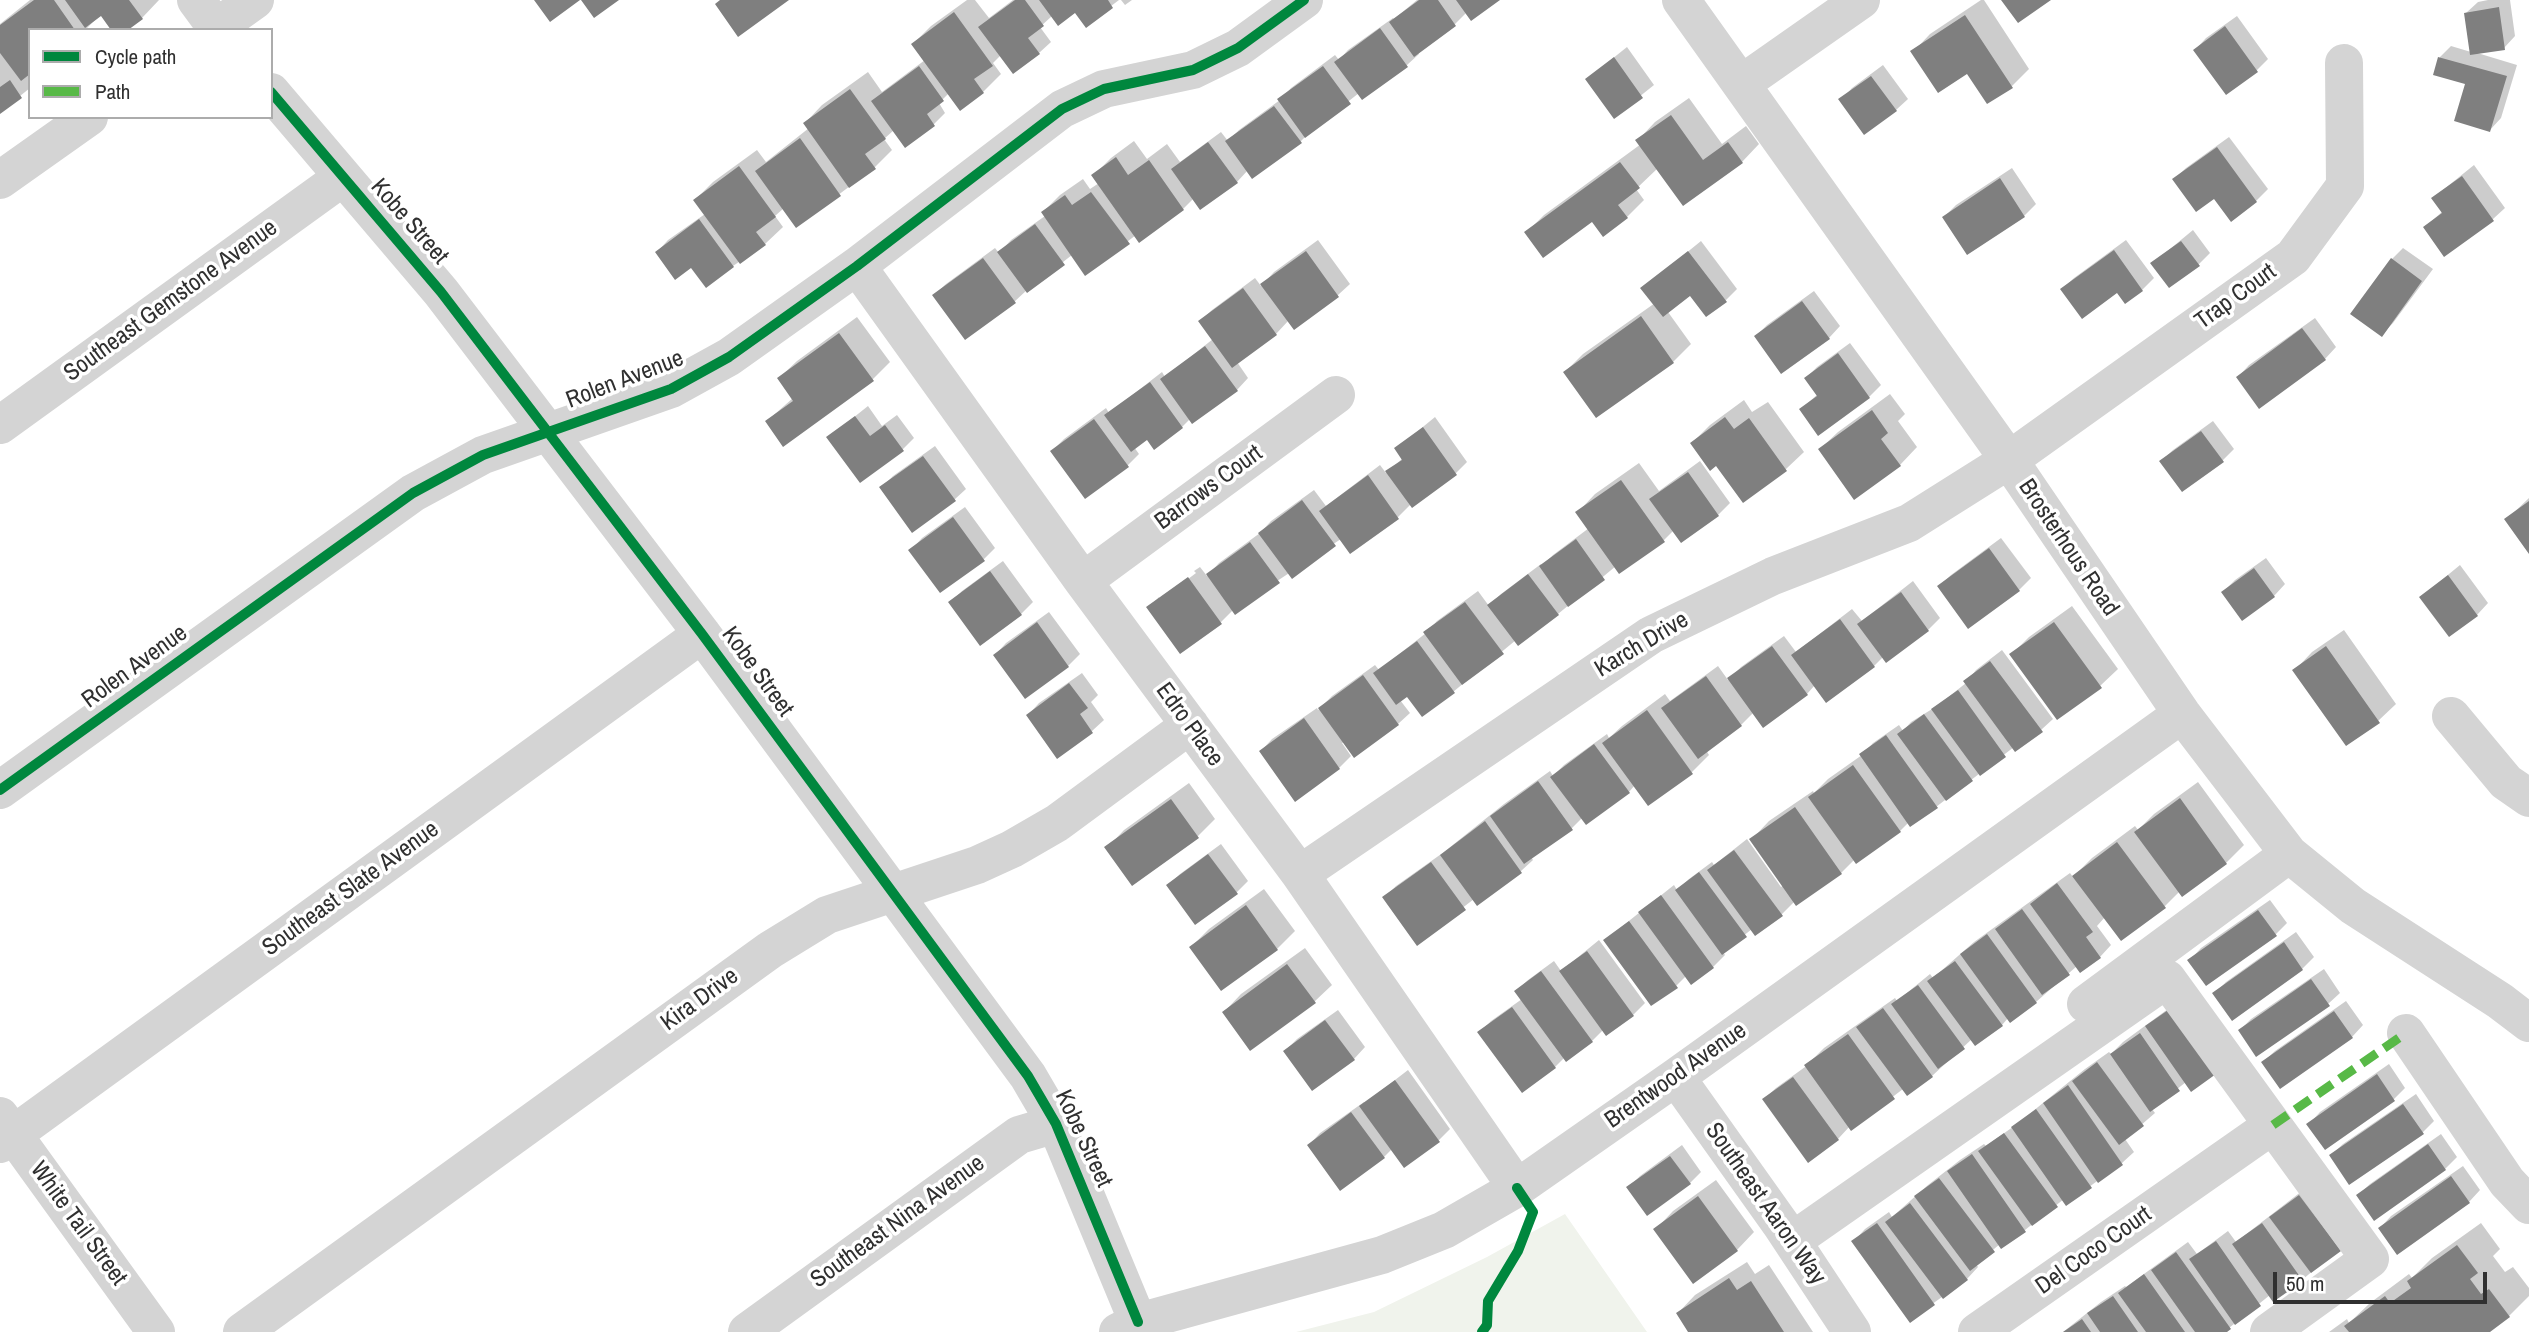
<!DOCTYPE html>
<html>
<head>
<meta charset="utf-8">
<style>
  body { margin:0 }
  #map { position:relative; width:2529px; height:1332px; overflow:hidden; background:#fff; font-family:"Archivo Narrow",sans-serif }
  canvas { display:block }
  .legend { position:absolute; left:28px; top:28px; width:245px; height:91px; box-sizing:border-box; background:#fff; border:2px solid #acacac; margin:0; padding:9px 12px; list-style:none; font-size:21px; color:#303030 }
  .legend li { display:flex; align-items:center; gap:14px; height:35px }
  .legend b { width:35px; border:2px solid #acacac }
  .scale { position:absolute; left:2273px; top:1272px; width:214px; height:32px; box-sizing:border-box; border:4px solid #303030; border-top:0; padding-left:9px; font-size:21px; line-height:24px; white-space:nowrap; color:#303030; -webkit-text-stroke:5px #fff; paint-order:stroke }
</style>
</head>
<body>
<div id="map">
<canvas width="2529" height="1332"></canvas>
<ul class="legend">
<li><b style="height:9px;background:#00873e"></b>Cycle path</li>
<li><b style="height:9px;background:#58b947"></b>Path</li>
</ul>
<div class="scale">50 m</div>
</div>
<script>
const c = document.querySelector('canvas').getContext('2d');
c.lineJoin = 'round';
function fill(path, color) { c.fillStyle = color; c.fill(path, 'evenodd'); }
const toPath = rows => new Path2D(rows.map(r => 'M' + r).join(''));
function stroke(path, color, width, dash) { c.strokeStyle = color; c.lineWidth = width; c.lineCap = dash ? 'butt' : 'round'; c.setLineDash(dash || []); c.stroke(path); }
function drawText(font, color, halo, rows, align = 'center') {
  c.font = font + ' "Archivo Narrow",sans-serif'; c.lineWidth = 7; c.setLineDash([]); c.textBaseline = 'middle'; c.strokeStyle = halo; c.fillStyle = color; for (const [text, x, y, turn = 0] of rows) {
    c.save(); c.translate(x, y); c.rotate((+turn || 0) * Math.PI / 180); c.textAlign = isNaN(turn) ? turn : align; if (halo) c.strokeText(text, 0, 0); c.fillText(text, 0, 0); c.restore();
  }
}
const green = toPath([
  [1565,1214,1647,1332,1296,1332,1374,1312,1487,1257]
]);
const shadow = toPath([
  [30,0,159,0,142,18,101,14,85,30,30,30,30,88,0,112,0,24],
  [967,0,975,0,989,18,1013,0,1119,0,1086,25,1076,11,1052,16,1040,27,1051,42,1039,53,1001,55,993,63,1001,74,983,92,960,108,949,93,939,103,945,113,934,124,905,145,894,130,884,139,892,150,874,168,797,226,784,208,775,216,783,227,765,244,733,266,692,266,657,252,668,240,705,214,695,200,713,182,757,150,766,162,809,128,805,123,822,105,868,72,882,92,925,60,913,44,931,26],
  [1121,0,1132,0,1125,5],
  [1417,0,1497,0,1467,12,1455,24,1417,52,1419,54,1407,65,1363,98,1359,93,1312,130,1300,142,1248,170,1237,182,1194,198,1183,209,1139,240,1136,235,1085,274,1072,255,1027,290,1014,302,934,295,946,284,995,248,999,253,1011,240,1045,216,1043,212,1060,195,1083,179,1090,189,1099,183,1093,176,1111,158,1134,141,1147,159,1167,144,1180,162,1221,132,1228,141,1239,130,1280,100,1291,88,1335,55,1339,60,1348,50,1393,18,1394,19],
  [1981,0,1984,0,2029,69,2012,86,1913,52,1930,34],
  [2488,0,2510,0,2515,36,2504,48,2474,52,2517,65,2501,118,2490,130,2467,83,2435,74,2440,57,2451,46,2471,52,2466,13,2478,2],
  [2237,16,2268,59,2256,71,2195,50,2206,38],
  [1627,47,1654,85,1614,117,1587,79],
  [1883,65,1908,99,1896,110,1841,100,1852,88],
  [1689,98,1722,144,1746,126,1759,144,1742,162,1658,168,1636,189,1644,200,1627,217,1592,220,1526,233,1544,215,1641,144,1638,140,1655,122],
  [2229,137,2268,189,2256,201,2214,196,2174,179,2186,168],
  [2474,165,2505,208,2493,219,2445,254,2425,227,2443,211,2433,198],
  [2012,168,2036,204,2024,216,1944,217,1956,205],
  [2193,230,2210,253,2198,265,2153,263],
  [1318,240,1350,284,1338,295,1294,327,1289,320,1276,334,1237,362,1248,378,1237,390,1190,419,1182,427,1147,438,1134,447,1139,454,1127,466,1052,451,1064,439,1106,408,1109,413,1162,372,1165,377,1213,339,1200,321,1212,310,1255,278,1261,286,1274,272],
  [2126,240,2154,278,2142,290,2125,302,2117,291,2062,289,2074,278],
  [1701,241,1737,289,1726,300,1691,294,1668,312,1691,344,1673,362,1565,372,1583,354,1655,303,1643,288],
  [2403,248,2433,269,2393,323,2381,335,2392,259],
  [1814,291,1840,326,1829,338,1756,336,1767,325],
  [857,317,890,362,872,380,767,421,793,398,779,378,797,361],
  [2315,318,2336,347,2325,359,2238,377,2249,365],
  [1850,343,1881,385,1869,397,1801,409,1818,394,1806,378,1817,367],
  [1890,394,1905,414,1898,421,1917,447,1900,465,1820,449,1838,432],
  [1744,400,1752,412,1768,402,1804,452,1786,469,1743,501,1716,464,1692,443,1710,425],
  [868,406,882,426,897,415,914,438,902,450,829,437],
  [1435,417,1467,462,1456,473,1411,504,1398,517,1350,552,1341,539,1233,610,1221,622,1149,608,1159,597,1159,601,1196,573,1194,571,1200,567,1207,576,1219,563,1260,533,1271,521,1314,490,1326,506,1380,465,1386,473,1403,458,1396,449],
  [2213,421,2234,449,2222,461,2161,461,2173,450],
  [935,446,966,489,954,500,881,488,893,476],
  [1700,461,1730,503,1718,515,1681,541,1674,530,1664,540,1616,566,1558,614,1516,640,1453,692,1408,694,1400,700,1410,713,1398,724,1342,743,1351,756,1339,768,1261,751,1272,739,1317,708,1318,710,1332,696,1375,665,1379,670,1426,633,1437,621,1478,591,1489,606,1501,594,1541,564,1542,566,1553,555,1589,528,1578,512,1595,494,1639,463,1659,491],
  [2529,498,2529,551,2507,519],
  [965,507,995,548,984,559,911,550,922,538],
  [2001,538,2031,578,2019,590,1969,627,1939,586,1951,575],
  [2266,558,2285,584,2274,596,2223,592,2235,580],
  [1003,561,1033,602,1021,614,950,603,962,591],
  [2460,565,2488,603,2477,615,2421,597],
  [1913,581,1940,618,1928,630,1886,660,1883,657,1874,666,1815,685,1807,694,1754,712,1741,725,1706,750,1709,755,1692,772,1635,785,1629,792,1582,818,1571,829,1531,857,1533,860,1521,871,1477,903,1474,899,1417,943,1384,898,1396,886,1444,852,1504,804,1550,771,1553,776,1564,765,1607,734,1609,738,1622,726,1665,694,1670,701,1718,666,1728,680,1741,667,1784,636,1796,652,1852,609,1862,621],
  [2072,606,2118,669,2100,686,2011,655,2029,637],
  [1049,612,1080,654,1068,666,995,655,1006,643],
  [2344,630,2396,704,2378,721,2295,670,2312,652],
  [2002,650,2053,719,2041,730,2014,747,1936,807,1909,822,1900,831,1855,859,1841,873,1795,901,1781,915,1752,929,1723,952,1725,955,1713,967,1691,983,1686,976,1676,986,1605,940,1674,885,1677,890,1689,879,1712,862,1714,865,1747,839,1781,887,1784,885,1752,839,1769,821,1813,791,1814,793,1828,779,1862,755,1873,743,1899,725,1903,731,1911,722,1937,706,1966,683,1976,670],
  [1082,673,1098,695,1091,702,1104,720,1092,731,1058,756,1028,715,1039,703],
  [2198,782,2244,845,2226,863,2182,895,2180,891,2165,906,2105,917,2097,926,2111,945,2100,957,2077,966,2036,1002,2009,1017,2002,1025,1972,1039,1932,1076,1903,1089,1852,1128,1850,1126,1838,1139,1764,1099,1776,1088,1805,1067,1824,1048,1895,998,1897,1001,1930,974,1933,978,1974,942,2070,873,2073,877,2092,858,2135,826,2138,830,2154,814],
  [1189,783,1215,819,1198,836,1107,848,1124,830],
  [1221,844,1248,881,1236,893,1168,885,1180,874],
  [1264,889,1295,931,1277,949,1191,947,1209,929],
  [2270,900,2287,923,2276,934,2190,960,2201,948],
  [2296,932,2314,957,2302,969,2232,1018,2215,993,2226,982],
  [1599,940,1645,1003,1633,1015,1603,1030,1592,1041,1564,1058,1555,1067,1480,1032,1491,1021,1522,999,1516,991,1528,980,1554,961,1561,971],
  [1305,948,1332,985,1314,1002,1224,1012,1241,994],
  [2324,969,2340,993,2328,1004,2240,1030,2251,1019],
  [2183,998,2186,1082,2152,1109,2155,1113,2125,1139,2134,1152,2122,1163,2067,1203,2064,1199,2025,1230,2002,1247,2000,1244,1976,1264,1978,1267,1967,1279,1910,1320,1854,1241,1865,1229,1889,1212,1892,1217,1928,1185,1960,1160,1984,1144,1986,1146,2017,1124,2085,1069,2109,1052,2111,1054,2123,1042],
  [2346,1001,2363,1025,2352,1037,2263,1062,2275,1051],
  [1338,1010,1365,1047,1354,1059,1285,1051,1297,1039],
  [2389,1064,2405,1088,2394,1099,2309,1124,2320,1112],
  [1408,1070,1450,1129,1439,1140,1392,1149,1384,1157,1309,1145,1320,1133,1364,1102,1365,1103],
  [2416,1094,2434,1121,2422,1133,2331,1155,2343,1144],
  [2441,1134,2457,1157,2445,1169,2375,1218,2358,1195,2370,1184],
  [1682,1145,1701,1172,1690,1183,1628,1188,1640,1176],
  [2463,1166,2480,1190,2469,1202,2380,1228,2391,1216],
  [1716,1180,1754,1232,1737,1250,1656,1229,1673,1211],
  [2311,1184,2352,1238,2302,1280,2270,1295,2224,1332,2063,1332,2101,1302,2125,1286,2126,1287,2188,1242,2197,1254,2228,1231,2236,1242],
  [2481,1223,2500,1249,2493,1256,2505,1272,2513,1267,2529,1288,2529,1296,2509,1316,2487,1332,2329,1332,2347,1319,2349,1323,2370,1303,2409,1274,2412,1278,2432,1258],
  [1747,1262,1755,1274,1769,1265,1813,1332,1690,1332,1678,1313,1695,1295]
]);
const building = toPath([
  [34,0,54,0,75,30,30,30,30,74,21,81,0,53,0,25],
  [65,0,129,0,143,19,128,30,111,30,101,16,85,28],
  [534,0,580,0,550,22],
  [581,0,619,0,594,18],
  [720,0,789,0,738,37,715,4],
  [1015,0,1025,0,1044,26,1028,38,1040,54,1013,74,978,27],
  [1039,0,1108,0,1113,8,1086,28,1075,13,1058,26],
  [1419,0,1438,0,1456,26,1414,57,1389,22],
  [1456,0,1500,0,1471,21],
  [2001,0,2051,0,2018,23],
  [2499,7,2505,50,2470,55,2464,13],
  [954,12,993,66,974,79,984,93,960,111,911,44],
  [1965,15,2013,88,1987,104,1967,74,1938,93,1910,51],
  [2225,26,2258,72,2226,95,2193,50],
  [1380,28,1408,67,1362,100,1334,62],
  [1614,57,1643,98,1614,119,1585,79],
  [2438,57,2507,76,2490,132,2454,121,2465,84,2433,75],
  [919,66,944,101,927,114,935,126,905,148,871,101],
  [1323,66,1351,104,1305,138,1277,99],
  [1871,76,1897,111,1864,135,1838,99],
  [10,80,22,98,0,114,0,87],
  [850,89,886,139,865,154,876,169,849,188,803,123],
  [1274,106,1302,143,1252,179,1225,141],
  [1671,115,1703,160,1728,142,1743,163,1683,206,1635,140],
  [800,138,841,196,796,228,755,171],
  [1208,142,1238,183,1200,210,1171,169],
  [2217,147,2257,202,2231,222,2214,199,2196,212,2172,179],
  [1116,157,1128,175,1149,160,1184,210,1139,243,1091,175],
  [1620,162,1640,188,1618,205,1628,218,1603,237,1592,222,1543,258,1524,232],
  [739,166,776,217,756,232,766,245,740,264,693,200],
  [2462,176,2494,221,2444,257,2423,227,2442,213,2431,198],
  [2000,178,2025,217,1967,255,1942,217],
  [1091,192,1130,244,1085,276,1041,212,1065,195,1072,205],
  [699,219,734,267,706,288,691,268,675,280,655,252],
  [1035,224,1065,265,1027,293,997,252],
  [2181,241,2200,266,2169,288,2150,263],
  [2114,250,2143,291,2125,304,2117,293,2082,319,2060,289],
  [1306,251,1339,297,1294,330,1260,284],
  [1688,251,1727,302,1706,317,1690,296,1663,317,1640,288],
  [983,258,1016,303,965,340,932,295],
  [2391,258,2422,281,2382,337,2350,314],
  [1243,288,1277,335,1232,368,1198,321],
  [1802,301,1830,339,1781,374,1754,336],
  [1641,316,1674,363,1596,418,1563,372],
  [2302,328,2326,360,2259,409,2236,377],
  [839,333,874,381,783,447,765,421,793,401,777,378],
  [1205,346,1238,391,1192,424,1160,379],
  [1838,353,1870,398,1818,436,1799,409,1817,396,1804,378],
  [1150,382,1183,428,1154,450,1147,440,1131,452,1104,415],
  [1872,410,1888,433,1881,439,1901,466,1854,500,1818,449],
  [855,416,870,436,885,425,904,451,860,483,826,437],
  [1725,417,1734,429,1749,418,1787,471,1743,503,1716,466,1710,471,1690,443],
  [1094,419,1129,467,1085,499,1050,451],
  [1423,427,1457,475,1412,508,1385,471,1402,460,1394,448],
  [2201,431,2224,462,2182,492,2159,461],
  [923,456,956,501,912,533,879,487],
  [1688,472,1719,516,1681,543,1649,499],
  [1368,475,1399,519,1350,554,1319,511],
  [1621,480,1665,542,1619,574,1575,512],
  [1302,500,1336,546,1292,579,1258,533],
  [2529,501,2529,554,2504,519],
  [953,517,985,561,940,593,908,550],
  [1576,539,1605,580,1568,607,1539,566],
  [1250,542,1280,583,1235,615,1206,574],
  [1989,548,2020,591,1968,629,1937,586],
  [2254,568,2275,597,2242,621,2221,592],
  [990,571,1022,615,980,646,948,602],
  [1528,574,1559,615,1518,646,1487,605],
  [2448,575,2478,616,2449,637,2419,597],
  [1188,577,1222,624,1180,654,1146,607],
  [1901,592,1929,631,1886,663,1857,624],
  [1465,602,1504,654,1462,685,1423,632],
  [1840,619,1875,667,1826,703,1791,655],
  [1037,622,1069,667,1025,699,993,655],
  [2054,622,2102,688,2057,720,2009,654],
  [1417,641,1455,693,1422,717,1407,697,1396,705,1373,673],
  [1772,646,1808,695,1763,728,1727,678],
  [2326,646,2380,723,2346,746,2292,670],
  [1990,661,2043,732,2015,752,1963,681],
  [1363,675,1399,725,1354,758,1318,708],
  [1706,676,1742,726,1698,759,1661,708],
  [1069,683,1088,708,1080,714,1093,733,1057,759,1026,715],
  [1958,690,2006,757,1980,776,1931,709],
  [1647,710,1693,774,1648,806,1602,743],
  [1924,714,1973,781,1946,801,1897,734],
  [1304,718,1340,769,1295,802,1259,751],
  [1886,735,1938,808,1910,827,1859,754],
  [1594,744,1630,793,1586,825,1550,777],
  [1853,765,1901,832,1856,864,1808,797],
  [1538,781,1573,830,1524,864,1490,816],
  [2180,798,2227,864,2182,897,2134,832],
  [1171,799,1199,838,1132,886,1104,847],
  [1795,807,1842,874,1796,906,1749,839],
  [1485,821,1522,873,1477,906,1440,855],
  [2117,842,2166,908,2121,941,2072,876],
  [1734,850,1783,916,1755,936,1707,870],
  [1208,854,1238,894,1195,925,1166,885],
  [1431,862,1466,910,1417,946,1382,897],
  [1699,872,1747,937,1722,955,1675,890],
  [2057,883,2093,932,2086,937,2101,958,2080,973,2030,904],
  [1661,895,1714,968,1691,985,1638,912],
  [1246,905,1278,950,1221,991,1189,947],
  [2022,909,2070,975,2042,995,1995,929],
  [2258,910,2277,936,2206,986,2187,960],
  [1629,921,1678,988,1651,1006,1603,940],
  [1987,934,2037,1003,2010,1023,1960,954],
  [2284,942,2303,970,2232,1021,2212,993],
  [1587,951,1634,1016,1606,1036,1559,971],
  [1955,961,2003,1026,1975,1046,1927,981],
  [1287,964,1316,1003,1250,1051,1222,1012],
  [1541,971,1593,1042,1566,1062,1514,991],
  [2311,979,2330,1006,2256,1057,2238,1030],
  [1918,985,1965,1049,1938,1069,1891,1004],
  [1512,1007,1556,1068,1522,1093,1477,1032],
  [1883,1008,1933,1077,1907,1096,1856,1027],
  [2171,1008,2216,1074,2191,1092,2145,1026],
  [2334,1011,2353,1038,2280,1089,2261,1062],
  [1325,1020,1355,1060,1312,1091,1283,1051],
  [2140,1033,2180,1091,2150,1112,2110,1054],
  [1848,1034,1895,1099,1851,1131,1804,1065],
  [2097,1062,2144,1126,2119,1145,2072,1081],
  [2377,1074,2395,1101,2325,1150,2306,1124],
  [1793,1077,1839,1140,1808,1163,1762,1099],
  [1395,1080,1440,1142,1404,1168,1359,1106],
  [2068,1085,2123,1165,2098,1183,2043,1103],
  [2403,1104,2424,1134,2349,1185,2329,1155],
  [2036,1109,2092,1188,2066,1206,2011,1127],
  [1351,1112,1385,1158,1340,1191,1307,1145],
  [2004,1133,2058,1207,2032,1226,1978,1151],
  [2428,1144,2446,1170,2374,1221,2356,1195],
  [1972,1154,2026,1232,2001,1249,1947,1171],
  [1670,1156,1691,1184,1647,1216,1626,1187],
  [2451,1176,2470,1203,2397,1255,2378,1228],
  [1939,1178,1995,1252,1970,1271,1914,1196],
  [2299,1195,2341,1251,2311,1273,2269,1217],
  [1698,1196,1738,1251,1693,1284,1653,1229],
  [1910,1203,1968,1280,1943,1299,1885,1222],
  [1877,1223,1935,1305,1910,1323,1851,1241],
  [2262,1223,2303,1281,2273,1302,2232,1244],
  [2216,1241,2261,1306,2235,1325,2189,1259],
  [2457,1245,2478,1273,2470,1279,2481,1294,2489,1289,2510,1317,2490,1332,2349,1332,2344,1326,2385,1296,2390,1303,2411,1288,2407,1281],
  [2176,1252,2231,1329,2227,1332,2195,1332,2151,1270],
  [2144,1274,2185,1332,2146,1332,2118,1293],
  [1729,1278,1737,1290,1751,1281,1784,1332,1688,1332,1676,1313],
  [2113,1296,2138,1332,2100,1332,2087,1313],
  [2082,1319,2091,1332,2063,1332]
]);
const minor = toPath([
  [196,0,218,30],
  [1681,0,2009,460,2182,714,2289,854,2353,906,2500,1001,2529,1023],
  [213,30,255,0],
  [1741,84,1861,0],
  [271,92,441,292,702,634,1028,1076,1056,1124,1138,1322],
  [0,180,89,117],
  [857,266,1083,581,1300,874,1517,1188],
  [0,425,343,177],
  [1083,581,1336,395],
  [2451,716,2506,782,2529,798],
  [0,790,413,493,483,455,671,389,729,357,857,266,1062,109,1104,89,1193,70,1238,48,1304,0],
  [1300,874,1651,635,1773,576,1909,523,2009,460,2293,257,2345,186,2344,63],
  [2086,1004,2289,854],
  [2406,1033,2507,1182,2529,1205],
  [1676,1077,1782,1226,1852,1332],
  [0,1116,156,1332],
  [0,1144,702,634],
  [1792,1241,2167,979,2370,1259,2269,1332],
  [242,1332,770,950,827,915,977,865,1012,849,1057,823,1190,725],
  [747,1332,1019,1135,1056,1124],
  [1118,1332,1138,1322,1382,1255,1444,1230,1517,1188,1676,1077,2182,714],
  [1977,1332,2273,1125]
]);
const quiet = toPath([
  [2273,1125,2406,1033]
]);
const cycleway = toPath([
  [271,92,441,292,702,634,1028,1076,1056,1124,1138,1322],
  [0,790,413,493,483,455,671,389,729,357,857,266,1062,109,1104,89,1193,70,1238,48,1304,0],
  [1482,1332,1487,1325,1488,1301,1518,1251,1533,1212,1517,1188]
]);
const streetNames = [
  ["Kobe Street",409,222,49],
  ["Trap Court",2236,297,-36],
  ["Southeast Gemstone Avenue",171,301,-36],
  ["Rolen Avenue",625,380,-21],
  ["Barrows Court",1209,488,-36],
  ["Brosterhous Road",2068,548,56],
  ["Karch Drive",1642,645,-31],
  ["Rolen Avenue",135,667,-36],
  ["Kobe Street",757,672,54],
  ["Edro Place",1189,725,54],
  ["Southeast Slate Avenue",351,889,-36],
  ["Kira Drive",700,1000,-36],
  ["Brentwood Avenue",1676,1076,-35],
  ["Kobe Street",1083,1139,65],
  ["Southeast Aaron Way",1765,1204,55],
  ["Southeast Nina Avenue",898,1222,-36],
  ["White Tail Street",78,1224,54],
  ["Del Coco Court",2094,1251,-35]
];
fill(green, '#f0f3ec');
fill(shadow, '#0003');
fill(building, '#7f7f7f');
stroke(minor, '#d4d4d4', 38);
stroke(quiet, '#58b947', 9, [18, 9]);
stroke(cycleway, '#00873e', 10);
drawText('24px', '#303030', '#fff', streetNames);
</script>
</body>
</html>
